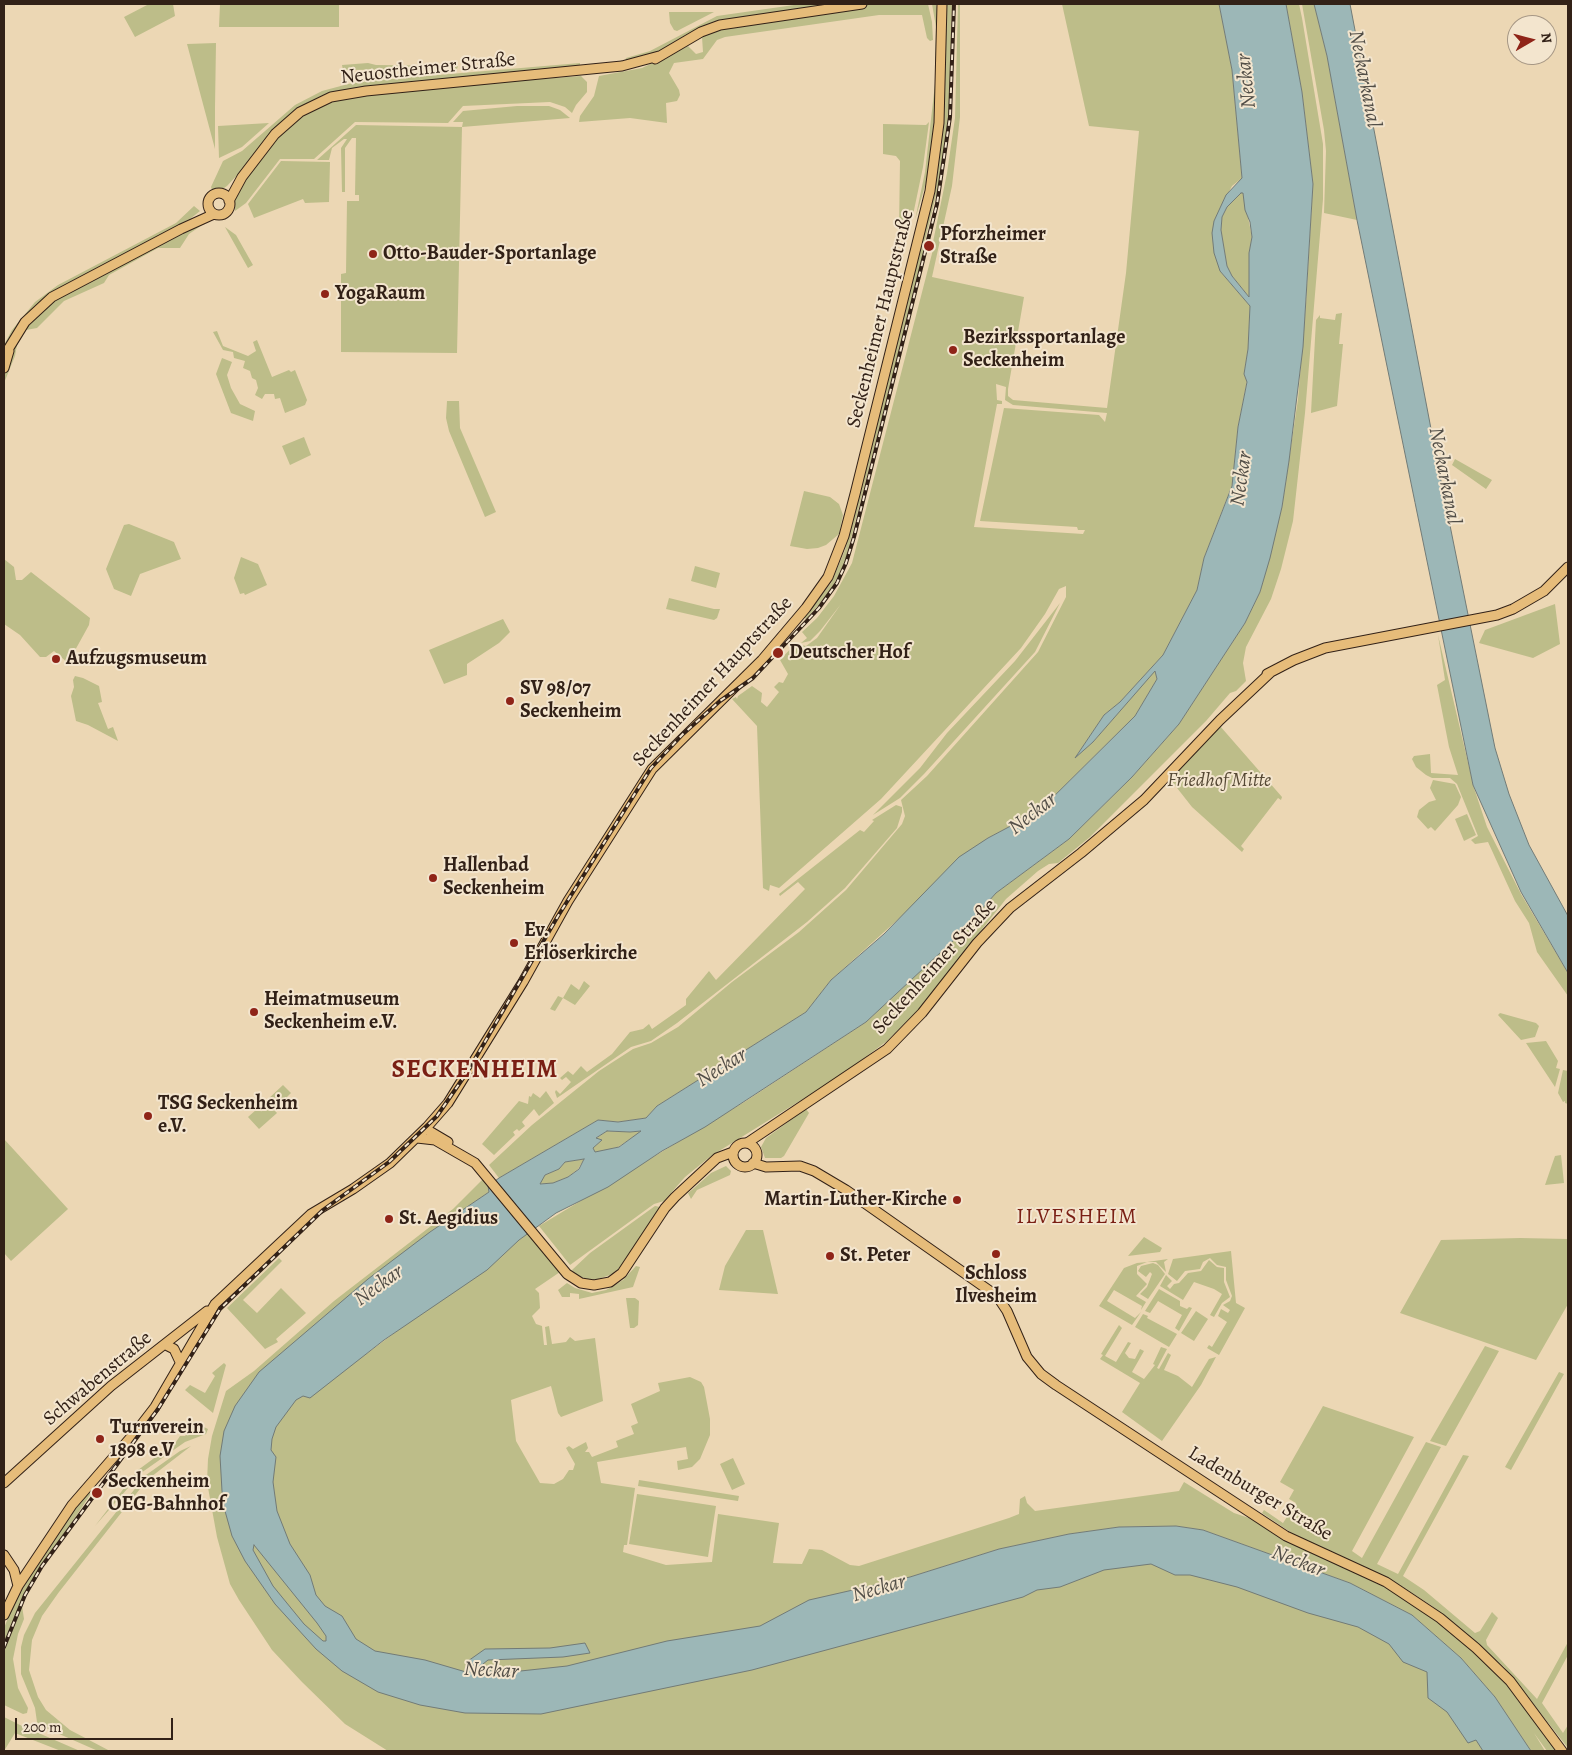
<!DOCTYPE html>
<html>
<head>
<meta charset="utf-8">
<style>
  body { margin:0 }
  #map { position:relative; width:1572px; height:1755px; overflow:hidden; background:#ecd7b4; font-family:Alegreya,serif }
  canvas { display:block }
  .frame { position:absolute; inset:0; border:5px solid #322117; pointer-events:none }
  .north { position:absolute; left:1507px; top:15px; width:50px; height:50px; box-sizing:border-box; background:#f3e5ce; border:1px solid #a69785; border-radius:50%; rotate:82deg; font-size:14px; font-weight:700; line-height:20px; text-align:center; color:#322117 }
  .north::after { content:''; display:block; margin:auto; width:18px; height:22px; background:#8f2418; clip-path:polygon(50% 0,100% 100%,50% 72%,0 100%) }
  .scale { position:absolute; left:15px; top:1718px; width:158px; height:22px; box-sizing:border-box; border:2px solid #322117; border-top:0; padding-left:6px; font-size:15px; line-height:18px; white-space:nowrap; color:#322117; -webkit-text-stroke:4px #f3e5ce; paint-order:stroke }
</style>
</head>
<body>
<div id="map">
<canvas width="1572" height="1755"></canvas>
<div class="frame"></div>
<div class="north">N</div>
<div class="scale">200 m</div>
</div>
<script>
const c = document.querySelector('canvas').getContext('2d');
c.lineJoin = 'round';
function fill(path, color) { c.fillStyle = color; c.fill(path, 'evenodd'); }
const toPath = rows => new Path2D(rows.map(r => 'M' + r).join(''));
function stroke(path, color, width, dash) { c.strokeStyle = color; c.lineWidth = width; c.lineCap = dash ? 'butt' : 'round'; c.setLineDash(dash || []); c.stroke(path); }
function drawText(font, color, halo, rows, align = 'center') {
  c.font = font + ' Alegreya,serif'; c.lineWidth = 4; c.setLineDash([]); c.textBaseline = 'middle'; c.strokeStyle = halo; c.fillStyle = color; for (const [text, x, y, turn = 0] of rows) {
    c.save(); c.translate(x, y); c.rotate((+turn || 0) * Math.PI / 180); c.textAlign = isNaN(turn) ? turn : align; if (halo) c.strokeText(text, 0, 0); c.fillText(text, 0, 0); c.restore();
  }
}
const green = toPath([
  [149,4,173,4,175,16,135,37,124,17],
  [220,4,339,4,339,27,219,27],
  [801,4,834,4,717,21,653,56,625,62,626,58,650,51,717,16],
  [869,4,928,4,932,22,933,40,930,41,927,38,922,15,879,15,725,37,717,40,703,59,674,63,669,73,679,90,680,95,677,101,666,103,667,123,630,118,579,122,580,116,594,96,599,76,642,68,688,46,696,54,703,52,702,37,721,28,858,8],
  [932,4,936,4,938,12,939,57,934,133,927,179,915,220,925,172,935,84,936,27],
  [945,4,952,4,949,117,944,162,923,249,925,249,845,562,830,592,806,619,804,617,831,583,845,550,927,222,938,165,942,127,945,92],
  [958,4,960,4,960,117,952,186,932,277,1024,297,1008,389,1008,396,1013,400,1107,408,1126,273,1139,131,1089,126,1062,4,1219,4,1232,70,1242,178,1232,186,1214,221,1220,271,1250,306,1248,349,1244,374,1247,381,1238,427,1232,485,1204,558,1197,590,1163,655,1120,702,1104,715,1077,755,1093,742,1155,670,1157,679,1135,716,1039,811,988,838,831,980,806,1012,657,1106,646,1118,618,1122,598,1120,499,1178,489,1165,532,1125,599,1071,633,1049,651,1043,678,1027,732,982,799,932,846,890,902,824,905,816,901,800,927,776,1038,652,1066,597,1066,586,1059,589,1045,614,1021,648,881,799,779,888,770,885,769,891,763,888,757,726,732,699,736,697,737,699,738,696,752,686,762,693,761,702,767,707,779,692,774,687,779,682,783,683,788,674,780,660,795,644,806,646,817,638,841,604,820,631,810,641,801,643,807,638,802,632,817,618,834,596,852,563,935,242,933,242,947,173,955,118],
  [996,384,1006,387,1005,400,1013,405,1107,413,1105,422,1099,415,1004,408,980,521,1077,527,1078,530,1085,530,1083,534,974,527,997,404,1002,404,1002,401,997,400],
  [1286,4,1299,4,1302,18,1323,144,1323,199,1305,413,1293,521,1281,569,1271,599,1246,647,1243,663,1246,681,1236,691,1230,693,1206,721,1090,837,1058,863,1049,864,1038,871,1006,899,918,1010,887,1041,840,1076,711,1156,685,1177,664,1201,654,1204,570,1265,539,1226,746,1101,866,1022,955,939,996,893,1069,839,1132,777,1179,724,1245,623,1260,592,1282,507,1298,399,1306,303,1313,184,1302,92],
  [1302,4,1314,4,1327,56,1357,220,1324,213,1326,151,1324,130],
  [669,12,714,12,677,31,674,30,670,23],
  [216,43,215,107,215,149,187,44],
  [368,63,376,65,458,66,457,69,343,70,342,65],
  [580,63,580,68,361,87,321,96,301,107,227,186,221,190,212,190,211,187,223,161,242,151,295,105,322,91,352,83,379,80],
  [581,76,587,82,587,92,576,105,572,113,565,107,550,102,463,106,448,123,355,122,314,159,280,159,246,203,235,211,234,198,242,182,275,138,304,113,329,100,415,88],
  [517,106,549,106,560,110,570,118,462,127,457,353,341,352,341,274,346,273,347,201,359,201,359,195,355,195,356,138,352,138,345,148,345,192,342,192,341,148,347,139,344,139,332,148,329,160,317,160,356,125,462,127,463,122,453,122,463,111],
  [929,122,923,167,913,215,909,224,899,231,900,161,896,156,883,154,883,124,926,125],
  [269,123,242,147,219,158,218,126],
  [281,161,330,162,329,202,305,203,303,199,254,218,248,204],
  [1241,193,1243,193,1252,237,1249,253,1249,297,1232,276,1227,266,1221,230,1222,217,1227,207],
  [194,206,200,211,190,219,50,295,4,352,4,345,12,330,35,302,58,285,176,223],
  [208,221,189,234,180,248,158,248,109,275,104,283,64,301,37,328,26,330,17,345,15,356,4,383,4,373,20,334,46,305,177,234],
  [225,227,236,235,253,265,248,268],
  [1342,313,1339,344,1343,344,1337,406,1311,413,1316,320,1320,315,1320,318,1335,320,1336,314],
  [217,331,223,346,248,356,256,351,253,342,257,340,272,377,289,370,291,372,295,370,307,400,305,405,285,413,280,398,275,399,274,394,265,394,262,399,255,395,258,388,256,380,252,378,250,371,243,368,245,361,234,358,233,352,223,350,213,332],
  [222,358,232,362,227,375,231,388,240,404,255,411,253,421,231,413,216,374],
  [447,401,459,401,460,428,496,512,485,517,449,431,446,418],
  [304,437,311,455,290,465,282,446],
  [1455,459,1492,480,1486,489,1452,465],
  [804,491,830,497,839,504,843,515,839,534,826,545,818,548,807,549,790,546],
  [129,524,174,542,181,559,140,574,131,596,114,589,106,569,124,525],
  [241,557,258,564,267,585,245,595,244,593,240,594,234,578],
  [4,559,14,567,16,580,22,580,31,572,90,618,89,625,68,663,54,651,46,657,40,657,20,635,4,624],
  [695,566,720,573,716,588,691,581],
  [669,598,714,609,720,609,717,618,714,620,666,609],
  [1060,603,1035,652,924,774,900,798,873,815,920,768,947,733,1015,661],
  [1555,604,1560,644,1533,658,1479,643,1485,630],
  [503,619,510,632,499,643,467,664,467,675,444,684,429,650],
  [1438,635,1474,788,1487,827,1521,894,1568,973,1568,996,1537,952,1529,923,1515,901,1488,842,1475,844,1471,840,1478,836,1457,784,1450,778,1432,778,1426,775,1416,767,1412,759,1414,756,1430,754,1431,773,1458,775,1449,747,1437,685,1445,680],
  [75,676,83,678,99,686,102,702,98,703,108,729,113,727,118,741,88,725,76,721,71,696,74,687,73,680],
  [1220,726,1282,797,1281,800,1278,798,1241,846,1244,849,1242,852,1192,807,1170,779],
  [1433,780,1455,784,1461,797,1458,805,1435,831,1431,827,1428,829,1417,817,1419,810,1429,802,1436,800,1430,788],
  [896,805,902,807,902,812,897,828,845,888,807,922,677,1023,651,1041,631,1047,557,1098,555,1092,556,1090,560,1094,571,1082,566,1077,562,1080,560,1078,568,1071,573,1075,581,1066,587,1072,612,1054,630,1032,643,1029,649,1024,652,1029,686,1005,686,999,709,971,716,980,805,889,798,882,780,896,779,894,860,830,864,832,874,821,872,820],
  [1467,814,1476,835,1464,841,1455,819],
  [584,981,590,986,575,1005,563,998,555,1011,550,1009,558,996,563,998,571,984,579,990],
  [1500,1013,1536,1023,1539,1026,1535,1037,1521,1040,1498,1015],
  [1546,1041,1558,1061,1556,1068,1560,1069,1555,1087,1526,1043],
  [1563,1070,1568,1071,1568,1104,1565,1103,1565,1101,1563,1102,1558,1093],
  [283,1085,291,1093,275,1109,267,1100],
  [546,1091,554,1103,539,1116,534,1109,522,1122,525,1126,519,1131,517,1129,513,1132,515,1135,494,1155,482,1144,519,1101,528,1104,529,1096,531,1097,533,1093,540,1098],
  [266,1101,277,1113,259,1129,248,1117],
  [806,1109,809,1113,784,1156,781,1158,765,1158,761,1147,766,1138],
  [607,1131,630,1132,642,1131,618,1147,595,1153,593,1148,602,1140,595,1139],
  [4,1139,68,1209,11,1261,4,1253],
  [1561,1155,1564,1183,1545,1185,1555,1156],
  [584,1159,578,1169,568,1177,553,1183,539,1184,545,1175,559,1169,565,1162],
  [726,1166,731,1171,730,1175,697,1190,691,1199,688,1193,693,1189,711,1173],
  [483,1179,488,1186,489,1192,430,1232,261,1419,369,1352,528,1233,560,1272,535,1289,539,1293,540,1308,532,1316,536,1324,542,1326,544,1345,547,1345,545,1327,549,1326,552,1344,566,1342,570,1337,575,1341,595,1338,603,1401,561,1417,558,1413,551,1386,511,1400,516,1441,540,1483,554,1484,563,1479,569,1470,573,1470,575,1464,566,1448,569,1446,573,1449,586,1442,588,1448,585,1452,589,1452,592,1457,618,1447,616,1441,634,1434,631,1426,638,1423,631,1404,660,1391,658,1383,690,1377,701,1382,704,1387,710,1419,710,1435,700,1459,692,1467,678,1470,677,1461,688,1459,686,1447,597,1462,601,1483,635,1488,627,1545,624,1545,623,1552,666,1565,712,1562,718,1514,779,1523,773,1563,802,1564,809,1549,822,1550,850,1565,859,1566,1009,1518,1019,1514,1020,1499,1025,1496,1027,1503,1035,1511,1179,1491,1184,1482,1234,1513,1258,1521,1412,1601,1475,1650,1504,1680,1561,1751,1547,1751,1534,1733,1545,1751,1531,1751,1495,1697,1461,1658,1412,1615,1350,1583,1203,1530,1176,1526,1119,1527,1069,1534,999,1549,910,1577,824,1597,1153,1552,1401,1640,1505,1751,388,1751,345,1724,302,1682,272,1650,239,1600,230,1584,217,1537,207,1482,208,1459,212,1436,226,1391,254,1371,334,1301,453,1209],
  [655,1206,660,1207,625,1262,613,1274,598,1279,589,1280,575,1274,572,1270,590,1253],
  [746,1230,763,1230,778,1294,719,1290,725,1266],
  [1144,1237,1162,1248,1160,1252,1128,1256],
  [1520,1238,1568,1239,1568,1304,1536,1360,1400,1313,1441,1240],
  [1231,1251,1236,1303,1245,1308,1219,1355,1207,1348,1209,1345,1212,1347,1227,1322,1218,1316,1221,1309,1228,1313,1230,1310,1223,1305,1230,1301,1232,1296,1226,1280,1226,1267,1217,1265,1210,1258,1203,1262,1200,1269,1185,1271,1177,1281,1168,1274,1173,1259],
  [279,1258,282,1261,243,1300,257,1313,281,1288,306,1313,276,1339,278,1342,265,1349,227,1308],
  [1168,1259,1164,1262,1166,1272,1156,1262,1147,1262,1137,1266,1137,1274,1147,1284,1136,1296,1146,1302,1141,1310,1142,1306,1114,1290,1107,1301,1135,1318,1141,1312,1132,1325,1099,1306,1124,1268,1137,1263,1147,1262],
  [1209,1260,1217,1267,1224,1268,1224,1282,1230,1297,1222,1303,1214,1317,1210,1315,1222,1294,1214,1289,1194,1282,1183,1300,1160,1286,1166,1275,1172,1281,1167,1286,1170,1289,1174,1284,1179,1283,1188,1273,1201,1271],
  [1153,1263,1158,1265,1165,1274,1148,1299,1140,1294,1147,1287,1152,1274,1150,1272,1146,1277,1138,1271,1141,1266],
  [636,1266,640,1267,633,1287,579,1299,579,1294,570,1293,570,1297,562,1297,558,1290,567,1283,575,1288,592,1293,606,1290,623,1280],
  [1159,1289,1180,1301,1180,1306,1187,1309,1189,1307,1192,1308,1179,1331,1175,1328,1182,1315,1158,1301,1150,1313,1145,1311],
  [626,1298,635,1298,639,1301,638,1325,634,1328,630,1328],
  [1196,1311,1208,1319,1194,1341,1181,1333],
  [1143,1314,1148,1316,1147,1318,1177,1334,1169,1347,1135,1327],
  [1119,1325,1122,1328,1105,1356,1116,1362,1128,1342,1131,1343,1125,1353,1129,1358,1135,1359,1140,1349,1144,1351,1132,1372,1144,1379,1155,1365,1153,1364,1161,1347,1167,1349,1157,1368,1159,1369,1168,1353,1171,1355,1164,1370,1178,1376,1192,1387,1209,1359,1216,1357,1201,1385,1162,1441,1122,1412,1140,1383,1100,1359,1103,1355,1101,1354],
  [1485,1346,1499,1351,1446,1446,1430,1441],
  [224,1363,226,1365,213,1413,185,1390,190,1385,205,1393,215,1376,212,1373],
  [1559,1372,1564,1374,1511,1470,1505,1467],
  [1323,1406,1414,1437,1352,1551,1362,1558,1426,1442,1441,1447,1377,1564,1398,1574,1463,1455,1469,1456,1403,1576,1424,1590,1475,1633,1480,1631,1492,1612,1498,1618,1486,1640,1487,1645,1537,1699,1568,1642,1568,1655,1542,1703,1563,1733,1568,1725,1568,1748,1504,1667,1432,1606,1392,1580,1299,1538,1262,1513,1264,1510,1283,1523,1296,1503,1289,1499,1294,1490,1280,1482],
  [196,1423,208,1429,206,1434,185,1442,141,1473,95,1526,138,1470,176,1442,180,1436,185,1436],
  [191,1446,147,1480,59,1592,42,1616,32,1640,29,1670,38,1697,46,1710,70,1730,110,1751,98,1751,41,1726,37,1722,35,1708,21,1674,21,1647,24,1635,35,1613,146,1475,180,1451],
  [733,1458,745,1484,732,1490,720,1464],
  [639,1480,739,1496,738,1501,638,1486],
  [88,1489,92,1492,21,1599,24,1619,18,1634,13,1659,18,1688,28,1708,27,1713,23,1714,4,1705,4,1628,21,1586],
  [637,1494,716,1506,708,1557,629,1544],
  [4,1717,20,1725,80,1751,61,1751,15,1733,4,1751]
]);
const water = toPath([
  [1219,4,1286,4,1302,92,1313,184,1303,347,1289,461,1282,507,1270,558,1260,592,1245,623,1179,724,1132,777,1069,839,996,893,955,939,866,1022,705,1127,662,1151,608,1187,556,1213,519,1240,487,1270,384,1340,310,1398,303,1396,296,1400,276,1427,272,1439,271,1450,276,1457,273,1482,277,1511,290,1544,310,1575,316,1595,325,1606,342,1616,356,1639,375,1651,425,1660,466,1672,468,1661,485,1649,550,1648,585,1643,590,1653,563,1657,488,1660,483,1664,481,1669,502,1673,567,1666,667,1641,760,1626,809,1600,910,1577,999,1549,1069,1534,1119,1527,1176,1526,1203,1530,1350,1583,1412,1615,1461,1658,1495,1697,1531,1751,1483,1751,1476,1740,1468,1743,1447,1712,1428,1698,1427,1672,1403,1662,1389,1644,1358,1627,1308,1613,1237,1587,1190,1575,1175,1575,1151,1564,1104,1570,1060,1587,1037,1590,1023,1597,752,1670,541,1714,465,1713,420,1705,378,1692,342,1671,316,1649,275,1604,245,1561,232,1536,225,1511,222,1491,220,1456,224,1431,235,1406,259,1372,368,1279,430,1232,489,1192,488,1186,499,1178,598,1120,618,1122,646,1118,657,1106,806,1012,831,980,884,934,959,857,988,838,1039,811,1135,716,1157,679,1155,671,1093,742,1075,758,1104,715,1120,702,1163,655,1197,590,1204,558,1232,486,1238,427,1247,382,1244,374,1248,349,1250,306,1220,271,1214,253,1212,233,1214,221,1226,195,1242,178,1232,70,1219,4],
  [1241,193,1243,193,1245,210,1250,222,1252,237,1249,253,1249,297,1232,276,1227,266,1221,230,1222,217,1227,207,1241,193],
  [607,1131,630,1132,641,1131,619,1147,595,1152,593,1148,602,1140,596,1138,607,1131],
  [584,1159,579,1169,568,1177,553,1183,540,1184,545,1175,559,1169,565,1162,584,1159],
  [254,1545,317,1623,326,1636,326,1641,323,1641,304,1624,273,1586,253,1550,254,1545],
  [1314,4,1350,4,1440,476,1495,748,1509,794,1529,845,1568,916,1568,973,1521,892,1473,785,1357,220,1327,56,1314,4]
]);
const major = toPath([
  [655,59,701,32,720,25,862,4],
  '208 204a11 11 0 1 1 22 0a11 11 0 1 1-22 0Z',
  [229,201,242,177,275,134,300,112,331,97,366,91,622,66,659,56],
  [4,356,25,322,52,297,181,229,214,214],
  [4,368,9,351],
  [1267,674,1294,660,1325,648,1497,615,1513,609,1544,591,1568,567],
  [426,1129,448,1142],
  [417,1138,435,1140,475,1163,567,1274,581,1283,594,1285,610,1282,622,1273,665,1208,675,1197,717,1158,733,1152],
  [747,1143,887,1049,922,1013,977,943,1010,908,1081,853,1144,800,1220,720,1271,672],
  '733 1155a12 12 0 1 1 24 0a12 12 0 1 1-24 0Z',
  [753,1163,766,1167,800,1166,814,1171,846,1190,997,1296,1007,1311,1027,1357,1041,1374,1056,1385,1286,1536,1386,1582,1440,1618,1476,1648,1510,1681,1562,1751],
  [166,1345,174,1349,181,1364],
  [4,1483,111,1386,207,1311],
  [4,1555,14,1570,18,1586],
  [4,1615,18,1586,72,1505,138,1429,155,1407,215,1304,311,1214,353,1189,390,1163,427,1127,448,1103,523,982,568,901,652,769,762,660,806,608,828,577,844,536,855,494,930,191,939,123,942,4]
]);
const rail = toPath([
  [4,1647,25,1595,42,1566,158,1409,220,1309,323,1210,389,1162,437,1116,468,1071,558,916,651,768,683,734,720,701,753,678,819,608,837,583,846,563,854,537,937,204,950,117,954,4]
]);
const markers = [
  [929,246,6,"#8f2418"],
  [373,254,5,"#8f2418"],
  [325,294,5,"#8f2418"],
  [953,350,5,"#8f2418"],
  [778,653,6,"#8f2418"],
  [56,659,5,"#8f2418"],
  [510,701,5,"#8f2418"],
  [433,878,5,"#8f2418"],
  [514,943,5,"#8f2418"],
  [254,1012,5,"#8f2418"],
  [148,1116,5,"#8f2418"],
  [957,1200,5,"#8f2418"],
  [389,1219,5,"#8f2418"],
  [996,1254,5,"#8f2418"],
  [830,1256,5,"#8f2418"],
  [100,1439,5,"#8f2418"],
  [97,1493,6,"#8f2418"]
];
const streetNames = [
  ["Neuostheimer Straße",428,69,-6],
  ["Seckenheimer Hauptstraße",881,319,-76],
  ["Seckenheimer Hauptstraße",713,682,-47],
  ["Seckenheimer Straße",935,967,-48],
  ["Schwabenstraße",98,1379,-40],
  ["Ladenburger Straße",1260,1494,31]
];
const poiNames = [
  ["Pforzheimer",940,235],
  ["Straße",940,258],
  ["Otto-Bauder-Sportanlage",383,254],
  ["YogaRaum",335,294],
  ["Bezirkssportanlage",963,338],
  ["Seckenheim",963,361],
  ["Deutscher Hof",789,653],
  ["Aufzugsmuseum",66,659],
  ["SV 98/07",520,689],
  ["Seckenheim",520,712],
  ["Hallenbad",443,866],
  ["Seckenheim",443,889],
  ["Ev.",524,931],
  ["Erlöserkirche",524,954],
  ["Heimatmuseum",264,1000],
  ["Seckenheim e.V.",264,1023],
  ["TSG Seckenheim",158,1104],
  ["e.V.",158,1127],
  ["Martin-Luther-Kirche",947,1200,"right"],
  ["St. Aegidius",399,1219],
  ["St. Peter",840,1256],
  ["Schloss",996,1274,"center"],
  ["Ilvesheim",996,1297,"center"],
  ["Turnverein",110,1428],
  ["1898 e.V",110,1451],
  ["Seckenheim",108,1482],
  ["OEG-Bahnhof",108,1505]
];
const parkNames = [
  ["Friedhof Mitte",1219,781]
];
const waterNames = [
  ["Neckarkanal",1364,79,79],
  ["Neckar",1247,81,-96],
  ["Neckarkanal",1444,476,79],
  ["Neckar",1242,479,-82],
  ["Neckar",1033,814,-38],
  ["Neckar",722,1068,-32],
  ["Neckar",379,1286,-36],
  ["Neckar",1298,1562,21],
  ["Neckar",879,1589,-16],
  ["Neckar",491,1671,3]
];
const quarterNames = [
  ["ILVESHEIM",1077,1218]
];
const districtNames = [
  ["SECKENHEIM",475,1071]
];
fill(green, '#bdbd89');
fill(water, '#9cb7b7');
stroke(water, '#727b77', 1);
stroke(major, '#322117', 11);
stroke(major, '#e6bc7a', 9);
stroke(rail, '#322117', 4);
stroke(rail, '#f3e5ce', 2, [5.5]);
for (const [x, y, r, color] of markers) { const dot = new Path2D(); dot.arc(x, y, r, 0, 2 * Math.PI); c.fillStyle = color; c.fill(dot); stroke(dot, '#f3e5ce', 2); }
drawText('20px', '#322117', '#f3e5ce', streetNames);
drawText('bold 20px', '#322117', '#f3e5ce', poiNames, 'left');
drawText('italic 20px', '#554834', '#f3e5ce', parkNames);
drawText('italic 21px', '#524e47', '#f3e5ce', waterNames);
c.letterSpacing = '1px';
drawText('22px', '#7a1f14', '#f3e5ce', quarterNames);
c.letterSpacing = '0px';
c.letterSpacing = '1px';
drawText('bold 25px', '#7a1f14', '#f3e5ce', districtNames);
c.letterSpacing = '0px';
</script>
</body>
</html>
